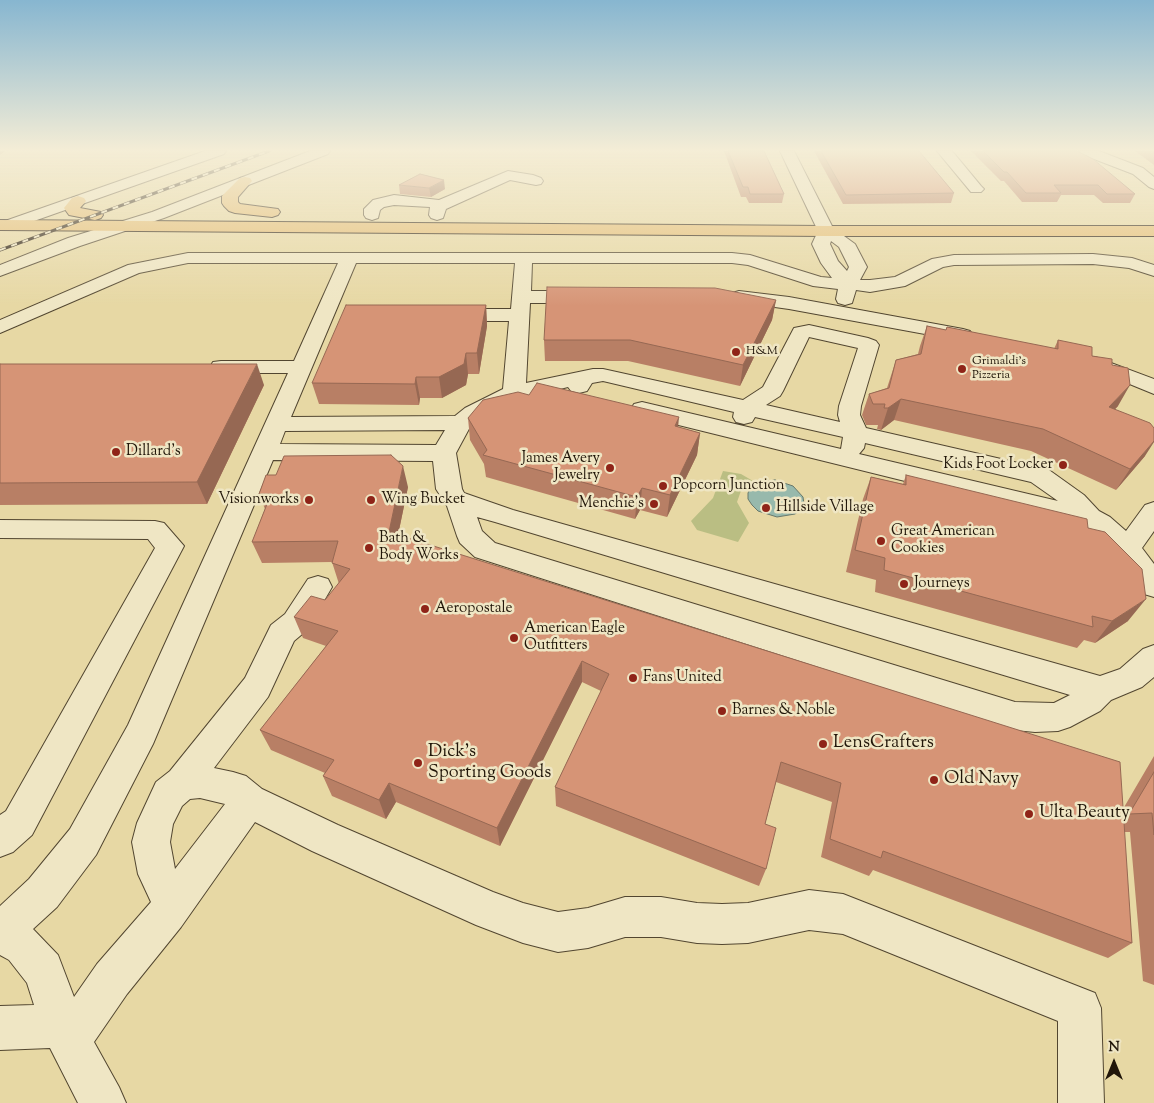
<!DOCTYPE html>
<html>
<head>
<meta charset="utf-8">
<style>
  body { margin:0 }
  #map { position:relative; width:1154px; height:1103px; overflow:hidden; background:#e7d8a4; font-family:"Sorts Mill Goudy",serif }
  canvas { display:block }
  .north { position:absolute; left:1089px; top:1038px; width:50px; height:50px; -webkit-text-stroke:4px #efe6c4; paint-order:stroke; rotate:0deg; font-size:14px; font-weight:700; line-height:20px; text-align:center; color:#211609 }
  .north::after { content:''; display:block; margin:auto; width:18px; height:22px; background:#211609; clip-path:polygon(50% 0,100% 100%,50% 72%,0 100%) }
</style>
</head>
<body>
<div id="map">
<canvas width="1154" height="1103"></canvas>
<div class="north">N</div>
</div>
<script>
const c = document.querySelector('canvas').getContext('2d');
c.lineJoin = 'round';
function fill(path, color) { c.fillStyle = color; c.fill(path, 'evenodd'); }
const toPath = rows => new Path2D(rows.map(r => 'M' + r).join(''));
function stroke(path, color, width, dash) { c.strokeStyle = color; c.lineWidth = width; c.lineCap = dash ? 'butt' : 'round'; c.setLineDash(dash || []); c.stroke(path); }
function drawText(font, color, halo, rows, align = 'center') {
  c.font = font + ' "Sorts Mill Goudy",serif'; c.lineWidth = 5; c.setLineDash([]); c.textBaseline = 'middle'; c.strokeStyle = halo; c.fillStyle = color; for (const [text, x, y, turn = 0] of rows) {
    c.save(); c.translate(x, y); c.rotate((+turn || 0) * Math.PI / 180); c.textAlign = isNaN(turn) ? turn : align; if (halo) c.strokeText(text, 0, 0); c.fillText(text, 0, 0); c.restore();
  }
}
const green = toPath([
  [723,471,741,474,753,481,742,488,737,502,749,523,738,542,697,530,691,521,713,498]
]);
const water = toPath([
  [775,480,793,486,803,497,804,504,801,510,795,514,777,517,758,511,752,505,748,499,748,493,751,487,757,483,775,480]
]);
const minor = toPath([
  [205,151,226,151,224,154,17,227,11,229,5,227,3,224,5,221,205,151],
  [310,151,330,151,328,154,164,218,80,246,0,276,0,265,68,238,152,212,310,151],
  [780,151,794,151,833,228,855,244,867,267,860,280,870,280,895,277,932,259,954,255,1093,254,1132,258,1154,265,1154,276,1129,268,1093,264,954,265,943,267,905,286,870,292,856,290,852,303,845,305,838,303,836,299,838,289,813,286,748,265,732,263,532,263,531,291,584,291,591,293,593,297,591,301,584,303,530,303,526,383,593,369,603,369,743,400,763,387,794,328,809,325,868,338,876,341,879,345,861,406,860,415,866,428,1049,470,1084,495,1099,511,1110,517,1126,531,1145,505,1154,502,1154,531,1142,548,1154,564,1154,597,1144,594,1118,555,1092,531,1083,525,634,414,631,409,634,404,642,402,841,449,843,437,755,417,752,422,744,424,736,422,733,417,734,412,603,381,592,383,587,391,579,393,571,391,568,387,512,401,481,418,470,427,456,453,462,489,464,493,513,510,1100,676,1120,669,1143,649,1154,645,1154,677,1142,687,1111,700,1100,711,1070,727,1058,731,1035,732,1015,730,475,557,460,543,457,536,447,506,436,489,433,461,273,460,153,744,96,855,57,907,33,929,58,955,74,997,97,964,151,902,138,874,132,842,137,823,156,782,170,771,245,678,271,625,285,614,308,579,318,576,328,579,332,587,307,630,294,641,268,697,214,768,233,772,246,776,262,789,338,825,493,892,523,903,558,912,588,908,625,897,661,897,697,903,722,904,748,903,809,890,843,894,1095,993,1101,1008,1104,1103,1058,1103,1058,1021,843,934,809,930,748,943,722,944,697,943,661,937,625,937,588,948,558,952,523,943,476,925,312,851,255,822,181,927,127,994,94,1042,119,1087,126,1103,78,1103,50,1048,0,1050,0,1006,34,1005,27,983,9,960,0,955,0,906,29,879,70,829,128,725,288,373,221,373,213,372,210,367,213,362,221,361,294,361,338,263,188,263,139,273,0,333,0,320,128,265,188,253,732,253,750,255,821,277,832,278,821,263,812,244,818,231,780,151],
  [831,241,839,247,849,267,847,271,838,261,830,244,831,241],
  [356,263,515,263,511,309,449,309,442,311,439,315,442,319,449,321,509,321,503,389,465,408,455,416,291,417,356,263],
  [809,337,858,348,839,406,838,415,840,422,766,405,780,396,783,391,809,337],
  [445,430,436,445,280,444,285,431,445,430],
  [865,443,1031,482,1058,501,859,454,864,448,865,443],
  [477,517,495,522,1070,695,1054,703,1015,702,495,543,482,531,477,517],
  [200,798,225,804,175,869,170,842,173,824,182,806,190,799,200,798],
  [937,151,952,151,981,186,984,189,981,192,971,192,937,151],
  [1079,151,1099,151,1143,168,1154,177,1154,189,1149,187,1133,174,1081,154,1079,151],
  [508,171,533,175,541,178,543,181,541,184,536,185,510,180,446,209,443,218,437,220,431,218,429,215,430,207,394,205,384,207,380,210,378,218,372,220,366,218,364,215,364,209,373,200,394,195,439,200,508,171],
  [739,291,789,297,963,329,970,331,973,335,970,339,963,341,789,309,732,301,730,297,732,293,739,291],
  [1095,357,1154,379,1154,394,1088,367,1084,363,1088,359,1095,357],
  [0,520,155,521,164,523,184,546,32,835,13,852,0,857,0,815,6,811,155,548,148,539,0,538,0,520]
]);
const major = toPath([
  [245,177,250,178,252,181,238,197,238,202,240,204,278,209,280,212,278,215,272,217,235,213,229,211,224,206,222,203,222,196,240,178,245,177],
  [78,196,84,198,86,201,80,208,101,212,103,215,101,218,95,220,69,215,64,208,72,198,78,196],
  [0,220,826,226,1154,226,1154,236,826,236,0,230,0,220]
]);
const rail = toPath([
  [0,250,269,151]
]);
const wall = toPath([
  [724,151,764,151,784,194,782,203,749,203,746,197,741,197],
  [814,151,919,151,954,193,951,203,843,204],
  [971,151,1077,151,1135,194,1130,203,1103,203,1094,195,1061,195,1057,202,1022,202,1004,181,1001,181],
  [1135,151,1154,151,1154,165],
  [399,185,445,189,431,197,400,194],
  [776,300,772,320,740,386,628,361,545,361,544,340],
  [486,305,487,326,479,374,468,374,466,385,442,398,420,398,419,405,319,404,312,383],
  [927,326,946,330,947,327,1054,349,1058,340,1092,356,1118,406,1115,409,1145,456,1116,490,1031,451,894,420,881,430,877,429,878,425,866,425,862,415,869,394,887,388,896,360,918,354,920,346],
  [0,364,264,385,207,504,0,505],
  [468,418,678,427,700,433,697,455,667,517,640,510,635,519,486,477,484,464,470,440],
  [906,475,1088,528,1128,621,1095,643,1084,640,1077,648,875,592,876,580,846,572,863,499,871,477,903,484],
  [408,487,398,535,1123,809,1154,756,1154,985,1143,981,1130,832,1124,832,1132,943,1108,958,873,870,869,876,821,857,832,802,776,782,765,824,766,869,759,886,556,806,555,787,601,691,582,682,500,846,396,802,386,819,332,796,323,776,325,773,271,750,260,730,326,646,303,638,294,617,325,600,339,584,332,562,262,563,252,542,265,509,259,494]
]);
const shadedWall = toPath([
  [0,151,5,151,0,155],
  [444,180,445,189,431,197,429,188],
  [776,300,772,320,740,386,743,365],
  [486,305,487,326,479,374,477,353],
  [466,353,468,374,466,385,442,398,439,377],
  [257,364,264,385,207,504,197,482],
  [416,377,420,398,419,405,415,384],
  [1130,385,1118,406,1097,428,1109,407],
  [901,399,894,420,881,430,888,408],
  [679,417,677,439,675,426],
  [700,433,697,455,667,517,670,495],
  [1154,441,1154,442,1145,456,1116,490,1130,469],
  [403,466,408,487,394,554,389,532],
  [642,488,640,510,635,519,637,497],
  [1146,599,1128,621,1095,643,1112,621],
  [582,661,582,682,500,846,497,828],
  [389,783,396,802,386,819,379,800]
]);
const building = toPath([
  [728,151,764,151,784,194,750,194,748,187,743,187,728,151],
  [821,151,919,151,954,193,846,195,821,151],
  [983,151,1077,151,1093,159,1135,194,1107,194,1098,185,1054,185,1061,193,1026,193,1007,172,1004,172,983,151],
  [420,174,444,180,429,188,399,185,420,174],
  [547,287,715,288,776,300,743,365,630,340,544,340,547,287],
  [346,305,486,305,477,353,466,353,464,364,439,377,416,377,415,384,312,383,346,305],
  [927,326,946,330,947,327,1058,349,1058,340,1092,347,1092,356,1112,359,1112,365,1128,368,1130,385,1109,407,1150,423,1154,428,1154,441,1130,469,1043,429,901,399,888,408,884,408,885,404,873,404,869,394,889,388,896,360,921,354,927,326],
  [0,364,257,364,197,482,0,483,0,364],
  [537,383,679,417,675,426,700,433,670,495,642,488,637,497,483,455,487,450,468,418,483,400,518,392,529,395,537,383],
  [391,455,403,466,389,532,1120,762,1132,943,883,851,881,858,830,839,841,783,781,762,765,824,776,828,766,869,555,787,609,674,582,661,497,828,389,783,379,800,323,776,334,760,260,730,338,631,294,617,311,596,325,600,350,569,332,563,338,541,252,542,271,494,259,494,266,475,276,475,284,456,391,455],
  [906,475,1087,519,1088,528,1105,532,1142,569,1146,599,1112,621,1092,616,1093,627,884,570,885,558,855,550,871,477,906,485,906,475],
  [1154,772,1154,835,1152,813,1129,814,1154,772]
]);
const markers = [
  [736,352,5,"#8f2418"],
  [962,369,5,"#8f2418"],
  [116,452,5,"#8f2418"],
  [1063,465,5,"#8f2418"],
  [610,468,5,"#8f2418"],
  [663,486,5,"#8f2418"],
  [309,500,5,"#8f2418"],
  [371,500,5,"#8f2418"],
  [654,504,5,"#8f2418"],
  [766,508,5,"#8f2418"],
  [881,541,5,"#8f2418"],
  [369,548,5,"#8f2418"],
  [904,584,5,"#8f2418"],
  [425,609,5,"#8f2418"],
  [514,638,5,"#8f2418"],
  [633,678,5,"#8f2418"],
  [722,711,5,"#8f2418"],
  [823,744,5,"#8f2418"],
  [418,763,5,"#8f2418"],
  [934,780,5,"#8f2418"],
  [1029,814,5,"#8f2418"]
];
const farPoinames = [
  ["H&M",746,352],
  ["Grimaldi's",972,362],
  ["Pizzeria",972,376]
];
const poiNames = [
  ["Dillard's",126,452],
  ["James Avery",600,459,"right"],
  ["Jewelry",600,476,"right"],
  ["Kids Foot Locker",1053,465,"right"],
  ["Popcorn Junction",673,486],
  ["Visionworks",299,500,"right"],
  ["Wing Bucket",381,500],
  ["Menchie's",644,504,"right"],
  ["Hillside Village",776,508],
  ["Great American",891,532],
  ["Cookies",891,549],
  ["Bath &",379,539],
  ["Body Works",379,556],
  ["Journeys",914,584],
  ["Aeropostale",435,609],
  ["American Eagle",524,629],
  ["Outfitters",524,646],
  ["Fans United",643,678],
  ["Barnes & Noble",732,711]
];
const nearPoinames = [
  ["LensCrafters",833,744],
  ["Dick's",428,753],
  ["Sporting Goods",428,774],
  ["Old Navy",944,780],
  ["Ulta Beauty",1039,814]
];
fill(green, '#babe83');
fill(water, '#97b9ac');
stroke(water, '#68786b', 1);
stroke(minor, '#524630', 2);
stroke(major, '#211609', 2);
fill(minor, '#efe6c4');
fill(major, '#e4bc72');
stroke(rail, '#211609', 3);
stroke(rail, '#efe6c4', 2, [6]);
fill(wall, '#b87f65');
fill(shadedWall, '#966853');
fill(building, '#d69476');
stroke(building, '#966853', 1);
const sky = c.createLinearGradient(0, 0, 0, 306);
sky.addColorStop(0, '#87b6d0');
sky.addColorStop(0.49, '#f4edd6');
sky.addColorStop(1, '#f4edd600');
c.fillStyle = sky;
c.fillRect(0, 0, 1154, 306);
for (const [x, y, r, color] of markers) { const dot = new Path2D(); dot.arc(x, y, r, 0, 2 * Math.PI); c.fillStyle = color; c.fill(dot); stroke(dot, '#efe6c4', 2); }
drawText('12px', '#211609', '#efe6c4', farPoinames, 'left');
drawText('15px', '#211609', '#efe6c4', poiNames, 'left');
drawText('18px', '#211609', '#efe6c4', nearPoinames, 'left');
</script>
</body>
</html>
